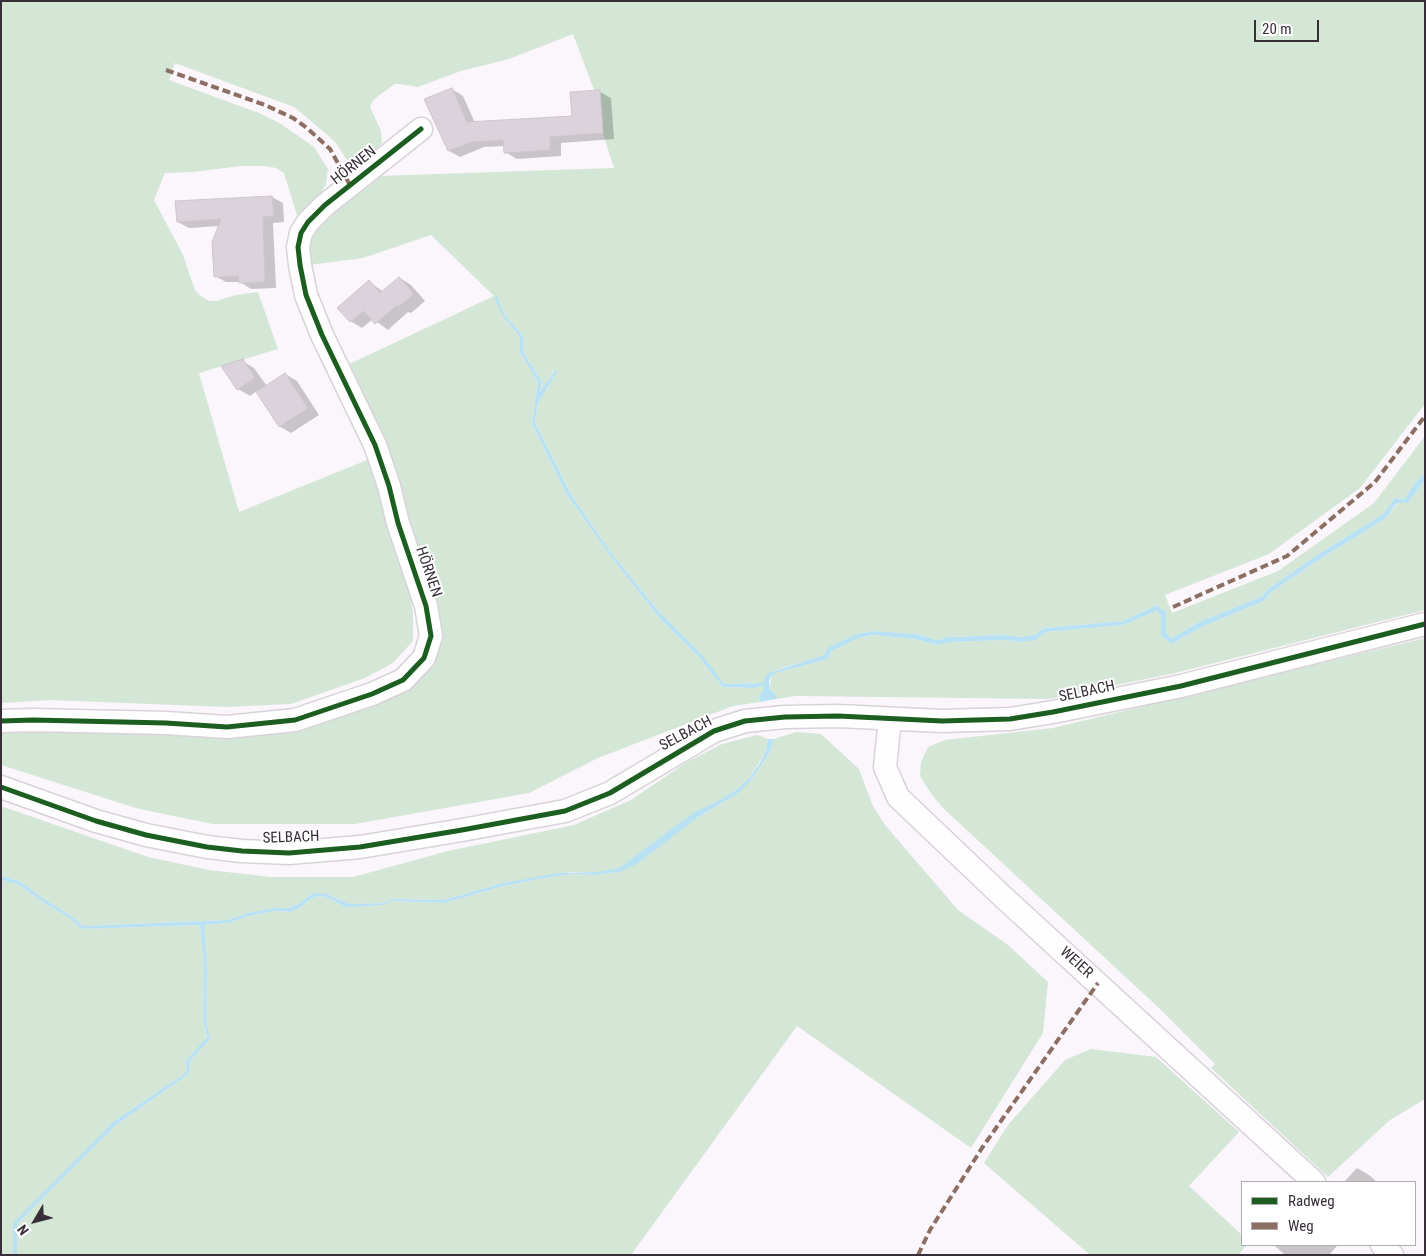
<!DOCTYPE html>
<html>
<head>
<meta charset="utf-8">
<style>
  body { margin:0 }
  #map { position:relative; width:1426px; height:1256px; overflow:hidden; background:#fbf6fb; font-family:"Roboto Condensed",sans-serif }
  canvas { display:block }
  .frame { position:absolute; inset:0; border:2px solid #372e38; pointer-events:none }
  .legend { position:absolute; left:1241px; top:1181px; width:175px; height:65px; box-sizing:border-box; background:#fff; border:1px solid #afabaf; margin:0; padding:6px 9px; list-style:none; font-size:15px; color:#372e38 }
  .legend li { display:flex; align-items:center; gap:10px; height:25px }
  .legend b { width:25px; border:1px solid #afabaf }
  .north { position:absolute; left:10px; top:1196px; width:50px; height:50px; -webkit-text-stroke:4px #fff; paint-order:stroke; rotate:233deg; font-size:14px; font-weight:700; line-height:20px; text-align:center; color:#372e38 }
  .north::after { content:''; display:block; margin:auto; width:18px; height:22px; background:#372e38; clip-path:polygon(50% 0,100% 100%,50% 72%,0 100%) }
  .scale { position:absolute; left:1254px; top:20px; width:65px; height:22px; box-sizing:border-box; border:2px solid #372e38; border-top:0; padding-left:6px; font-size:15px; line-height:18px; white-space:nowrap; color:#372e38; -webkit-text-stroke:4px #fff; paint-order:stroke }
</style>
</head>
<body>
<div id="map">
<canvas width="1426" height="1256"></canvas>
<div class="frame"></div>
<ul class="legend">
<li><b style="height:6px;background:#1b5e20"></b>Radweg</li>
<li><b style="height:6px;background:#8d6e63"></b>Weg</li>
</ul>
<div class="north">N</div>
<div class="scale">20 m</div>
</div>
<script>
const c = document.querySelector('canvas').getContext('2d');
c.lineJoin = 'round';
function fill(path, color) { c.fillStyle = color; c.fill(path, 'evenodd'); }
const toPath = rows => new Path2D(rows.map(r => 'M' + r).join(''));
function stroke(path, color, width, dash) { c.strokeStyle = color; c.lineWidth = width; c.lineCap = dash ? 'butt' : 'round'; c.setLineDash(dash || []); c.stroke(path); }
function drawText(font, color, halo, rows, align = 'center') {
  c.font = font + ' "Roboto Condensed",sans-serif'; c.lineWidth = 4; c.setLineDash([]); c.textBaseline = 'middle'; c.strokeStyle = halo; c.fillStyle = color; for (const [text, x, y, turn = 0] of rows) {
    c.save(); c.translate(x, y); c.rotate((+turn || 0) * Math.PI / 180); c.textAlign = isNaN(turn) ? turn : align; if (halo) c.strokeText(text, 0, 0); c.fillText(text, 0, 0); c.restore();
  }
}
const green = toPath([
  [1,1,1425,1,1425,404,1360,488,1269,554,1165,595,1172,613,1278,571,1374,503,1425,436,1425,473,1414,484,1405,499,1395,498,1383,514,1314,557,1267,590,1261,597,1199,622,1172,638,1166,633,1166,612,1157,605,1123,621,1044,628,1034,635,1023,637,1005,635,950,637,937,640,916,634,872,631,857,634,825,655,777,670,764,683,724,684,713,671,659,612,612,554,570,493,535,423,538,403,557,372,554,370,540,394,542,382,523,352,523,336,506,317,497,296,504,318,520,337,520,353,538,382,532,424,567,495,611,557,661,620,699,657,711,673,723,687,754,688,764,686,764,689,759,696,760,702,733,706,598,758,529,793,355,824,213,824,139,809,1,765,1,730,227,734,407,689,440,637,345,366,494,296,431,235,363,258,309,265,308,243,318,223,377,176,614,168,603,134,600,90,594,90,573,34,509,59,461,71,418,87,400,84,395,84,378,96,372,102,370,107,381,131,382,143,364,161,354,164,348,162,336,143,324,132,294,107,175,63,169,80,259,113,281,124,314,147,328,169,326,184,319,197,297,215,284,173,276,168,265,166,241,166,193,172,165,173,154,200,183,255,195,290,201,296,209,301,216,301,236,295,258,292,278,349,199,373,239,512,372,458,408,584,413,612,413,641,393,663,365,678,291,704,226,707,50,700,1,703],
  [1425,480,1425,610,1175,673,1049,699,796,696,776,699,775,694,770,689,771,676,776,673,828,659,832,651,859,638,872,635,915,639,937,645,951,642,1004,640,1023,642,1036,640,1046,632,1124,625,1156,611,1161,615,1161,636,1172,644,1202,627,1264,601,1270,593,1317,561,1386,518,1398,503,1408,503],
  [1425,638,1425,1099,1390,1120,1328,1177,1211,1068,1215,1064,1159,1008,944,809,932,795,920,776,921,762,928,747,945,740,1053,728],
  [796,732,821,734,859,769,873,806,885,825,958,910,1008,945,1048,982,1043,1033,971,1148,797,1026,631,1255,17,1255,17,1224,116,1125,183,1078,190,1071,188,1063,210,1039,206,1021,207,970,203,925,229,923,248,916,276,911,291,912,302,906,312,898,319,896,326,897,345,907,356,907,383,905,393,901,444,903,504,886,539,879,571,874,596,875,620,872,697,818,722,803,752,779,770,752,774,739],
  [757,735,768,739,766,751,750,777,736,790,619,868,596,872,572,872,503,883,444,900,393,899,383,903,357,904,347,903,327,894,310,895,300,903,289,908,276,908,247,913,228,920,83,926,70,915,45,901,19,881,1,876,1,806,148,857,209,870,271,877,353,877,448,851,574,825,631,800,687,762,722,744],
  [1,880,17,884,44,903,68,917,82,929,200,925,204,969,203,1021,207,1038,185,1062,187,1070,181,1076,113,1122,14,1223,13,1255,1,1255],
  [1091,1049,1156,1057,1239,1132,1189,1186,1242,1235,1242,1245,1247,1245,1238,1255,1090,1255,984,1163,1008,1125,1065,1060]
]);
const water = toPath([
  [497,296,506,317,523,336,523,352,542,382,540,392,555,370,557,372,538,403,535,423,570,493,612,554,659,612,702,655,724,684,764,683,765,677,769,673,824,655,829,647,857,634,872,631,916,634,937,640,950,637,1005,635,1023,637,1034,635,1044,628,1123,621,1157,605,1166,612,1166,633,1172,638,1199,622,1261,597,1267,590,1314,557,1383,514,1395,498,1405,499,1414,484,1425,473,1425,480,1408,503,1397,503,1386,518,1317,561,1270,593,1264,601,1202,627,1172,644,1161,636,1161,615,1156,611,1124,625,1046,632,1036,640,1023,642,1004,640,951,642,937,645,915,639,872,635,859,638,832,651,828,659,776,673,771,676,769,681,770,689,776,695,776,699,760,702,759,696,764,689,763,686,754,688,723,687,711,673,699,657,661,620,611,557,567,495,532,424,538,382,520,353,520,337,504,318,494,297],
  [768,739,774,739,770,752,752,779,738,793,697,818,637,864,620,872,596,875,571,874,539,879,504,886,444,903,393,901,383,905,356,907,345,907,326,897,319,896,312,898,302,906,291,912,276,911,248,916,229,923,204,925,207,970,206,1021,210,1039,189,1062,190,1071,183,1078,116,1125,17,1224,17,1255,13,1255,13,1223,113,1122,181,1076,187,1070,185,1062,207,1037,203,1021,204,969,200,925,82,929,68,917,44,903,17,884,1,880,1,876,19,881,45,900,70,915,83,926,228,920,247,913,276,908,289,908,300,903,310,895,318,893,327,894,347,903,357,904,383,903,393,899,444,900,503,883,559,873,596,872,619,868,693,813,720,800,736,790,750,777,759,764,766,751]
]);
const shadow = toPath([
  [452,89,463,96,475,123,573,117,600,92,611,98,614,139,561,143,561,156,517,159,505,152,505,146,484,147,460,157,449,151],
  [272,197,283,203,284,222,273,223,276,288,251,289,240,282,226,282,215,276,220,226,189,228,178,222],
  [400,278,411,285,425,301,411,313,408,312,388,330,373,319,362,328,350,321,369,282,384,292],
  [242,361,254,368,267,386,285,374,297,381,319,415,291,433,279,426,257,391,250,396,238,389,223,367],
  [1357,1168,1369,1175,1377,1182,1344,1182],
  [1274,1245,1336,1245,1337,1246,1329,1255,1285,1255]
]);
const building = toPath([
  [452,88,467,122,572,116,570,92,600,90,603,133,550,137,550,150,504,153,503,140,472,142,448,151,424,99,452,88],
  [272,196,274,216,263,217,265,282,239,283,238,276,214,277,212,242,221,219,177,222,175,201,272,196],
  [399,277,414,294,398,307,396,306,375,324,364,311,350,322,337,308,369,280,380,293,399,277],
  [243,359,255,378,237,390,221,366,243,359],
  [285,373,308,408,279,427,256,392,285,373]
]);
const minor = toPath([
  [890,719,885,767,898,797,1001,895,1314,1182],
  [1,721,33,720,166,723,227,727,295,720,372,694,403,680,424,658,431,636,426,606,398,523,389,486,375,445,322,335,306,295,300,265,298,247,301,233,308,222,325,205,421,129],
  [1,787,96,821,146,835,207,847,242,851,289,853,360,847,462,830,565,811,610,793,714,731,745,721,785,717,838,716,942,721,1010,719,1053,712,1181,686,1425,624],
  [1382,1245,1392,1255]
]);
const quiet = toPath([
  [166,70,265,105,293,118,307,128,330,149,350,185],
  [1173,607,1287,556,1375,482,1425,416],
  [918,1255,930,1230,982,1148,1098,983]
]);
const cycleway = toPath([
  [1,721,33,720,166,723,227,727,295,720,372,694,403,680,424,658,431,636,426,606,398,523,389,486,375,445,322,335,306,295,300,265,298,247,301,233,308,222,325,205,421,129],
  [1,787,96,821,146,835,207,847,242,851,289,853,360,847,462,830,565,811,610,793,714,731,745,721,785,717,838,716,942,721,1010,719,1053,712,1181,686,1425,624]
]);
const streetNames = [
  ["HÖRNEN",354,166,-38],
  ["HÖRNEN",428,572,71],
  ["SELBACH",1087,692,-12],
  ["SELBACH",686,734,-28],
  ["SELBACH",291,838,-2],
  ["WEIER",1076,963,42]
];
fill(green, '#d4e6d6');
fill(water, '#b8e2f4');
fill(shadow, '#0003');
fill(building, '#dcd2dc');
stroke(building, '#cdc6cd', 1);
stroke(minor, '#d9d2da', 25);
stroke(minor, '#fefefe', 22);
stroke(quiet, '#8d6e63', 4, [8, 4]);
stroke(cycleway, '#1b5e20', 5);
drawText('15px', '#372e38', '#fff', streetNames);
</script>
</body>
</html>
